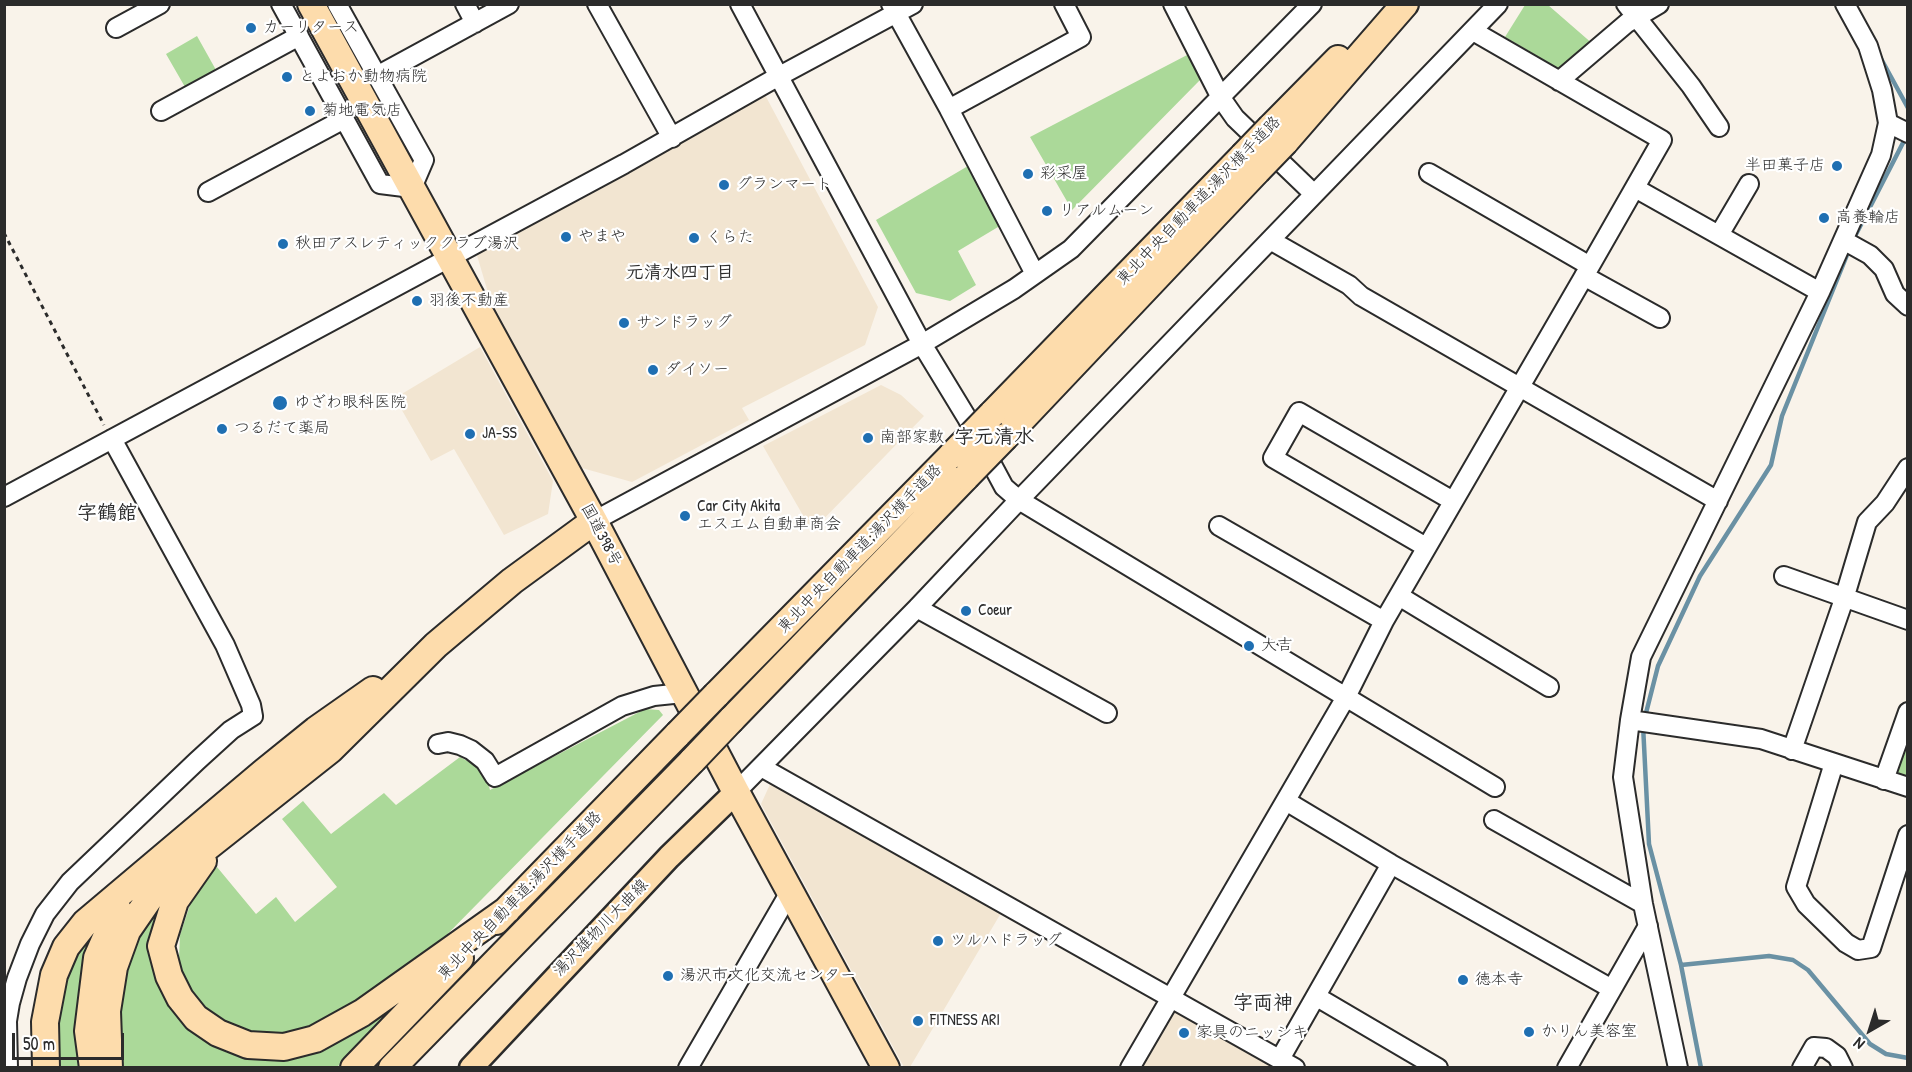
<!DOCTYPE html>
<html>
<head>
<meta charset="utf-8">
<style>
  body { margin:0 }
  #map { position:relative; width:1912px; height:1072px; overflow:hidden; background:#f9f3ea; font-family:"Patrick Hand",sans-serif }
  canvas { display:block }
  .frame { position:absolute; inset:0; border:6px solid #2b2b2b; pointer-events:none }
  .north { position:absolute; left:1840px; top:1000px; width:60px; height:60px; -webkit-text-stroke:4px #fff; paint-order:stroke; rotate:219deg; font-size:16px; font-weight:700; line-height:24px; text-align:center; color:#2b2b2b }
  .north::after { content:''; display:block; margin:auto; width:21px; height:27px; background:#2b2b2b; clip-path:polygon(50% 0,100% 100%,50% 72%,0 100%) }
  .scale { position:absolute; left:12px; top:1033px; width:112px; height:27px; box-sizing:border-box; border:3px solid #2b2b2b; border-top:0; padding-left:8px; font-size:18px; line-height:21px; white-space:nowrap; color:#2b2b2b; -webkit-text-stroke:4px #fff; paint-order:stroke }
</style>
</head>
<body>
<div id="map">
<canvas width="1912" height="1072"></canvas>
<div class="frame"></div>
<div class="north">N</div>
<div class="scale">50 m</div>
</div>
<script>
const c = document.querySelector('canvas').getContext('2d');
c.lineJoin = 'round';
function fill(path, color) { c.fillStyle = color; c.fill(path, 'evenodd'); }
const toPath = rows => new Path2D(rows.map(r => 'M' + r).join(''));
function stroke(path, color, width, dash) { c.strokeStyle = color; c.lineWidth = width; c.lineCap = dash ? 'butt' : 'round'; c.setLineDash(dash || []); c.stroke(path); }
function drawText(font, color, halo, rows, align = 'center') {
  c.font = font + ' "Patrick Hand","Klee One",sans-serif'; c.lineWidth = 4.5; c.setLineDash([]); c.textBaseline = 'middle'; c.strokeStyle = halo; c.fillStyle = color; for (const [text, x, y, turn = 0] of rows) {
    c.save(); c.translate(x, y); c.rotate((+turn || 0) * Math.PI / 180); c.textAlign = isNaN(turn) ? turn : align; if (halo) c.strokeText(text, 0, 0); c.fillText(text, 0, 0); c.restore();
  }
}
const built = toPath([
  [764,93,878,307,865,345,742,408,749,420,632,482,582,468,492,306,476,252],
  [480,347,553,481,548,514,504,535,454,449,431,461,395,398],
  [881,385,901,395,924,416,812,531,763,446],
  [772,780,1001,913,910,1067,904,1067,761,804],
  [1172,1004,1281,1068,1135,1068]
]);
const green = toPath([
  [1525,5,1548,5,1594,45,1563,71,1505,37],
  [197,36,216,70,185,87,166,54],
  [1189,54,1200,80,1072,210,1030,137],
  [968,166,1003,224,958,251,976,285,950,301,916,293,876,220],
  [645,709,659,710,663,715,422,960,363,1004,306,1030,257,1035,236,1030,202,1009,190,993,182,975,179,958,180,935,192,899,202,881,217,867,256,914,276,897,295,922,337,887,282,819,303,801,331,834,384,793,396,805,460,757,475,765,486,777,490,790],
  [1907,725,1907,787,1884,780],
  [148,914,158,918,210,1042,234,1054,260,1059,287,1056,384,1011,389,1016,337,1067,123,1068,119,991,128,956],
  [86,930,87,952,82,1067,58,1068,56,1043,59,998,72,953]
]);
const stream = toPath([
  [1879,55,1908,108],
  [1852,242,1906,137],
  [1645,717,1658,666,1700,576,1771,465,1782,416,1849,250],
  [1643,725,1649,844,1681,965,1701,1068],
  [1681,965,1769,956,1793,960,1808,970,1870,1044,1886,1054,1908,1058]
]);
const path = toPath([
  [4,233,104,425]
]);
const minor = toPath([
  [281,4,380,184,412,188,424,160,337,4],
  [465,4,475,23],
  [597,4,672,138],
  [740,4,922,344,967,418,1004,487,1019,500,1495,787],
  [891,4,949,109,1035,274],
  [1173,4,1221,98,1235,118,1314,194],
  [1626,4,1691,86,1719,127],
  [116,28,160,4],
  [377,76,509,4],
  [1559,81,1627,23,1659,4],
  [949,109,1081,37,1064,4],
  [161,111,299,36],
  [1888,123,1908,133],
  [1429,173,1590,266],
  [1635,188,1820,292],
  [208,192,344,119],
  [1719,235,1749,184],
  [1270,240,1349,285,1361,296,1718,501],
  [1843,240,1870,255,1884,269,1895,294,1908,306],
  [1584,276,1660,318],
  [4,497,624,164,772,80,913,4],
  [594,521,922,344,1014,289,1071,249,1312,4],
  [1219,526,1384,621],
  [1426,547,1273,458,1299,412,1453,501],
  [1784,576,1908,620],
  [1399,596,1549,687],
  [917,608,1107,713],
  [1630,720,1761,739,1908,787],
  [438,744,448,742,460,745,471,750,485,761,495,777,622,706,654,696,683,693],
  [1792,750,1844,599,1867,522,1885,503,1908,468],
  [1834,763,1796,887,1806,904,1846,943,1858,950,1871,948,1908,835],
  [761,767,1295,1068],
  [1884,780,1908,712],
  [736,792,917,608,1019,500,1498,4],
  [1286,801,1391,864,1612,989],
  [1494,820,1643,904],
  [1317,997,1438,1068],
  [1280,1059,1391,864],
  [8,1068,7,1021,10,1003,17,978,30,944,45,914,70,882,197,761,231,730,253,716,251,705,225,645,112,439],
  [688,1068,790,892],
  [1130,1068,1346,697,1384,621,1590,266,1662,140,1473,31],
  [1567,1068,1648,926],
  [1678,1068,1643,904,1623,777,1630,720,1641,657,1820,292,1881,155,1888,123,1882,90,1868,46,1845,4],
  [1802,1068,1814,1047,1826,1048,1837,1056,1843,1068]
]);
const major = toPath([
  [471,1068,669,857,736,792]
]);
const highway = toPath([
  [311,4,594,521,736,792,886,1068],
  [1271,127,1338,59],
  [1285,142,1405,4],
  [992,414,1243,156],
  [1005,437,1257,171],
  [716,695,952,455],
  [731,720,966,477],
  [203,861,175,901,161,946,169,976,180,998,196,1018,218,1033,248,1045,284,1047,315,1039,362,1013,507,910],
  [496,921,678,734],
  [46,1068,45,1022,54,975,66,947,85,923,264,772,316,730,373,690],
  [93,1068,88,1031,97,958,118,910],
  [109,1068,107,1011,114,967,127,931,158,886,330,750,436,645,512,581,594,521],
  [354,1068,460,958],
  [392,1068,693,760]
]);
const highwayBridge = toPath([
  [1243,156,1271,127],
  [1257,171,1285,142],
  [952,455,992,414],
  [966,477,1005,437],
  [678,734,716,695],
  [693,760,731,720]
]);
const markers = [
  [251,28,6,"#1f6fb2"],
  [287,77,6,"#1f6fb2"],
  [310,111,6,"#1f6fb2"],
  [1837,166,6,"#1f6fb2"],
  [1028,174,6,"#1f6fb2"],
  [724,185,6,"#1f6fb2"],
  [1047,211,6,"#1f6fb2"],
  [1824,218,6,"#1f6fb2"],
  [566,237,6,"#1f6fb2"],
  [694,238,6,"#1f6fb2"],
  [283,244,6,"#1f6fb2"],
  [417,301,6,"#1f6fb2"],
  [624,323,6,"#1f6fb2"],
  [653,370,6,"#1f6fb2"],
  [280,403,8,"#1f6fb2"],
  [222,429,6,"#1f6fb2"],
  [470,434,6,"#1f6fb2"],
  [868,438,6,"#1f6fb2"],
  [685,516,6,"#1f6fb2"],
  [966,611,6,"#1f6fb2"],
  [1249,646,6,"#1f6fb2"],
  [938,941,6,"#1f6fb2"],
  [668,976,6,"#1f6fb2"],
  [1463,980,6,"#1f6fb2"],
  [918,1021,6,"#1f6fb2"],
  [1529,1032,6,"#1f6fb2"],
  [1184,1033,6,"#1f6fb2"]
];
const poiNames = [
  ["カーリタース",263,28],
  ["とよおか動物病院",299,77],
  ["菊地電気店",322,111],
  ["半田菓子店",1825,166,"right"],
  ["彩采屋",1040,174],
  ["グランマート",736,185],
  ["リアルムーン",1059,211],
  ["高養輪店",1836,218],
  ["やまや",578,237],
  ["くらた",706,238],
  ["秋田アスレティッククラブ湯沢",295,244],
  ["羽後不動産",429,301],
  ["サンドラッグ",636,323],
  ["ダイソー",665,370],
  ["ゆざわ眼科医院",294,403],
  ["つるだて薬局",234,429],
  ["JA-SS",482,434],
  ["南部家敷",880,438],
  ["Car City Akita",697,507],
  ["エスエム自動車商会",697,525],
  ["Coeur",978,611],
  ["大吉",1261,646],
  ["ツルハドラッグ",950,941],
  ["湯沢市文化交流センター",680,976],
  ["徳本寺",1475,980],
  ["FITNESS ARI",930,1021],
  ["かりん美容室",1541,1032],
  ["家具のニッシキ",1196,1033]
];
const streetNames = [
  ["東北中央自動車道;湯沢横手道路",1199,201,-46],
  ["国道398号",601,535,62],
  ["東北中央自動車道;湯沢横手道路",860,549,-46],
  ["東北中央自動車道;湯沢横手道路",520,896,-46],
  ["湯沢雄物川大曲線",601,928,-46]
];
const neighbourhoodNames = [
  ["元清水四丁目",680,273]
];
const quarterNames = [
  ["字元清水",994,438],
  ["字鶴館",107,514],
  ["字両神",1263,1004]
];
fill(built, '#f2e5d1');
fill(green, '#abd999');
stroke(stream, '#6a91a4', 4.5);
stroke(minor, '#2b2b2b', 22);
stroke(major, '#2b2b2b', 27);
stroke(highway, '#2b2b2b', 30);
stroke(path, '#2b2b2b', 3, [4.5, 4.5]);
stroke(minor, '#fff', 18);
stroke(major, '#fddcac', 22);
stroke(highway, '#fddcac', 26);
stroke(highwayBridge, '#2b2b2b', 30, []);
stroke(highwayBridge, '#fddcac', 26);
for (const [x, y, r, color] of markers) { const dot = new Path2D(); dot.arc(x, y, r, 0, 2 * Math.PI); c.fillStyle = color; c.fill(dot); stroke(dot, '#fff', 2); }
drawText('16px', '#2b2b2b', '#fff', poiNames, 'left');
drawText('16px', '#2b2b2b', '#fff', streetNames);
drawText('bold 18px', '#2b2b2b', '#fff', neighbourhoodNames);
drawText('bold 20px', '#2b2b2b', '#fff', quarterNames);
</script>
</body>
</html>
